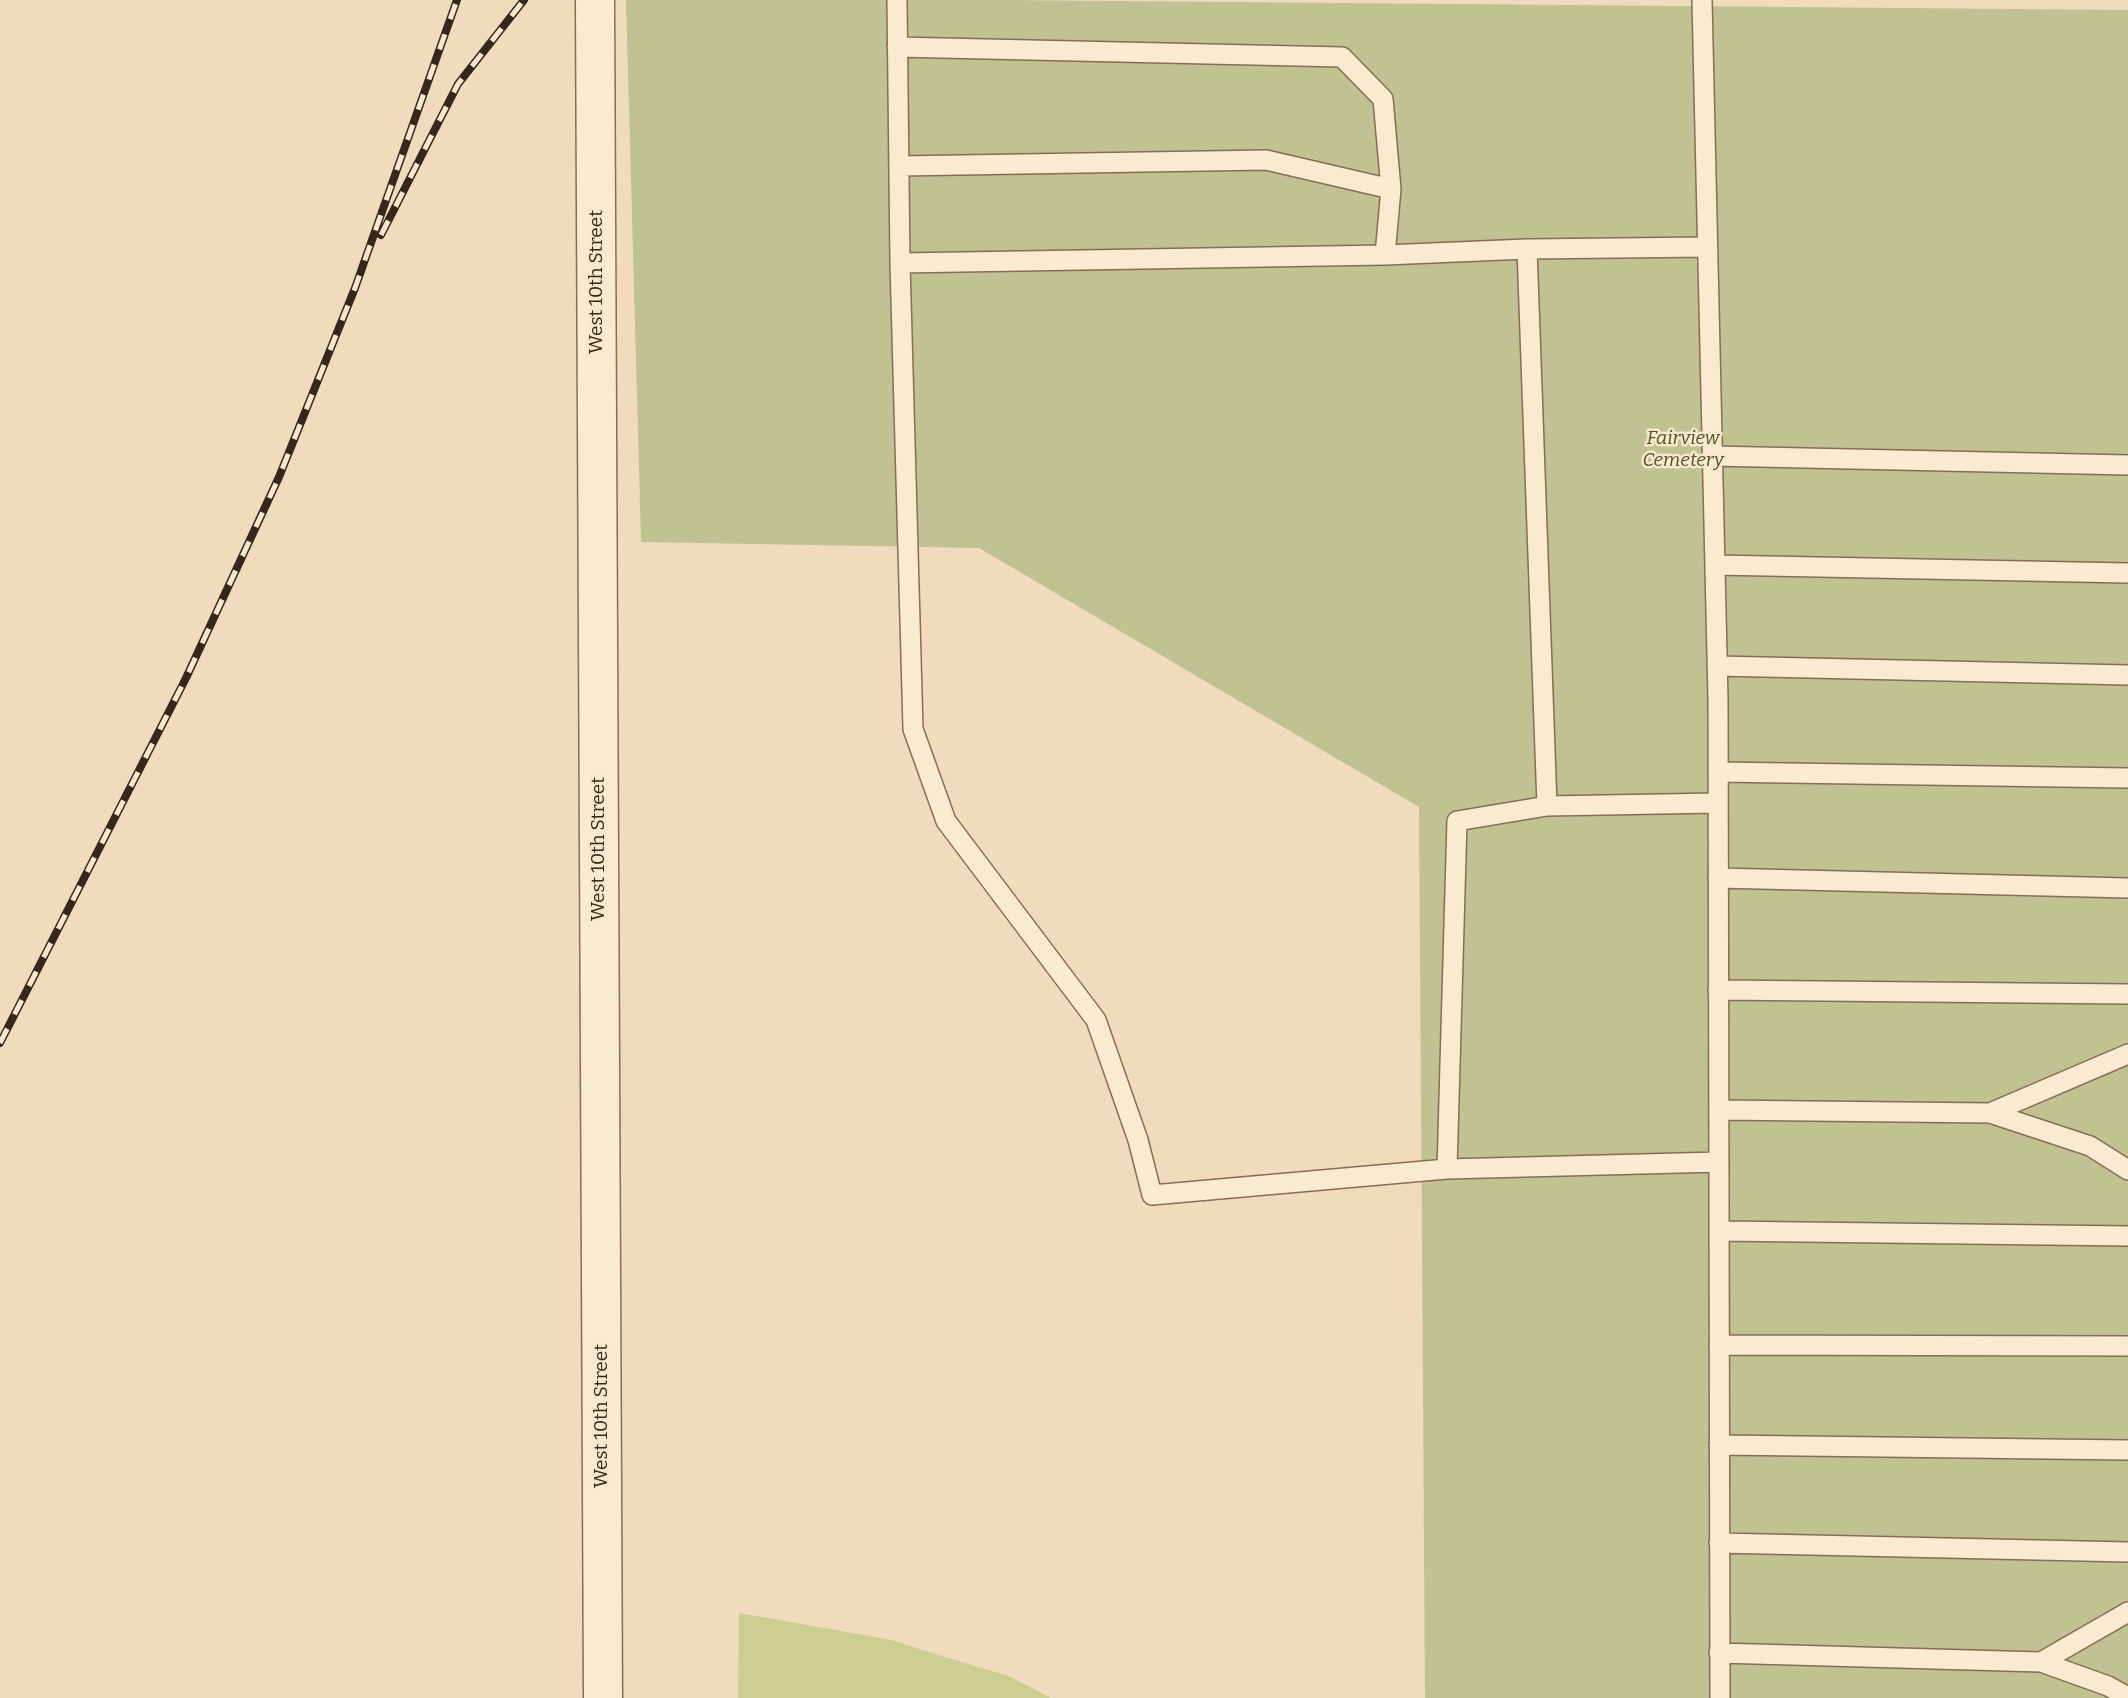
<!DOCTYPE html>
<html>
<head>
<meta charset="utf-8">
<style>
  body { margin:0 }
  canvas { display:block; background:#f0dcbd }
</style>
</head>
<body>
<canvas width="2128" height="1698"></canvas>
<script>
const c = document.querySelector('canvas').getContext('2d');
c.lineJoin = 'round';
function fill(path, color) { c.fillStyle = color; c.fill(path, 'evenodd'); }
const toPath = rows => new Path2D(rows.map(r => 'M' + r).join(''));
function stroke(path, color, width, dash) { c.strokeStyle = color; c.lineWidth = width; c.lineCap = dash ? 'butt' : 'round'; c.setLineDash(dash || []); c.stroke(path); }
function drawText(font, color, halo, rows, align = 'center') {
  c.font = font + ' Bitter,serif'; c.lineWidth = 5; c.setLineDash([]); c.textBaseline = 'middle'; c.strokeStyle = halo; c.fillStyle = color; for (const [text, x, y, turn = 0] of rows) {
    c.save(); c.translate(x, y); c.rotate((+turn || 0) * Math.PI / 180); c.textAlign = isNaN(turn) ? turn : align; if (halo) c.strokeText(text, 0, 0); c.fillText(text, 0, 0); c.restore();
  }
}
const green = toPath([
  [739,1613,887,1639,1011,1677,1051,1698,738,1698]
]);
const cemetery = toPath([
  [626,0,1007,0,2128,10,2128,1698,1425,1698,1419,807,979,548,641,542]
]);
const lane = toPath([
  [897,0,900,263,1385,255,1527,249,1547,806],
  [1702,0,1718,699,1720,1698],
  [897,47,1342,57,1383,99,1391,189,1266,160,899,166],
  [1527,249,1707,247],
  [1385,255,1391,189],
  [900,263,913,729,946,821,1096,1020,1138,1140,1152,1195,1447,1169],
  [1712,456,2128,465],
  [1715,565,2128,573],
  [1717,666,2128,675],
  [1718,772,2128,778],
  [1718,803,1547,806,1457,821,1447,1169,1719,1162],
  [1718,878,2128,888],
  [1718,990,2128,994],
  [1719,1110,1990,1113,2128,1054],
  [1990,1113,2090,1146,2128,1170],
  [1719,1231,2128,1236],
  [1719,1345,2128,1346],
  [1719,1445,2128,1450],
  [1719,1543,2128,1552],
  [1719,1653,2041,1662,2128,1612],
  [2041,1662,2108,1686,2128,1697]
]);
const street = toPath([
  [595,0,603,1698]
]);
const rail = toPath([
  [381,235,458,84,524,0],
  [0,1043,186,678,279,477,355,288,457,0]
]);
const streetNames = [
  ["West 10th Street",597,282,-90],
  ["West 10th Street",599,849,-90],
  ["West 10th Street",602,1416,-90]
];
const parkNames = [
  ["Fairview",1683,439],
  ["Cemetery",1683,461]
];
fill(green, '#ccce91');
fill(cemetery, '#c0c291');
stroke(lane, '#886c55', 22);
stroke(street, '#886c55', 41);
stroke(lane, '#faead0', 19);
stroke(street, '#faead0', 38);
stroke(rail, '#37261b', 8);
stroke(rail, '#f7e7cd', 5, [16]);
drawText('19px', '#37261b', '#f7e7cd', streetNames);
drawText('italic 19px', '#4c5421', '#f7e7cd', parkNames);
</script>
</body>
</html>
